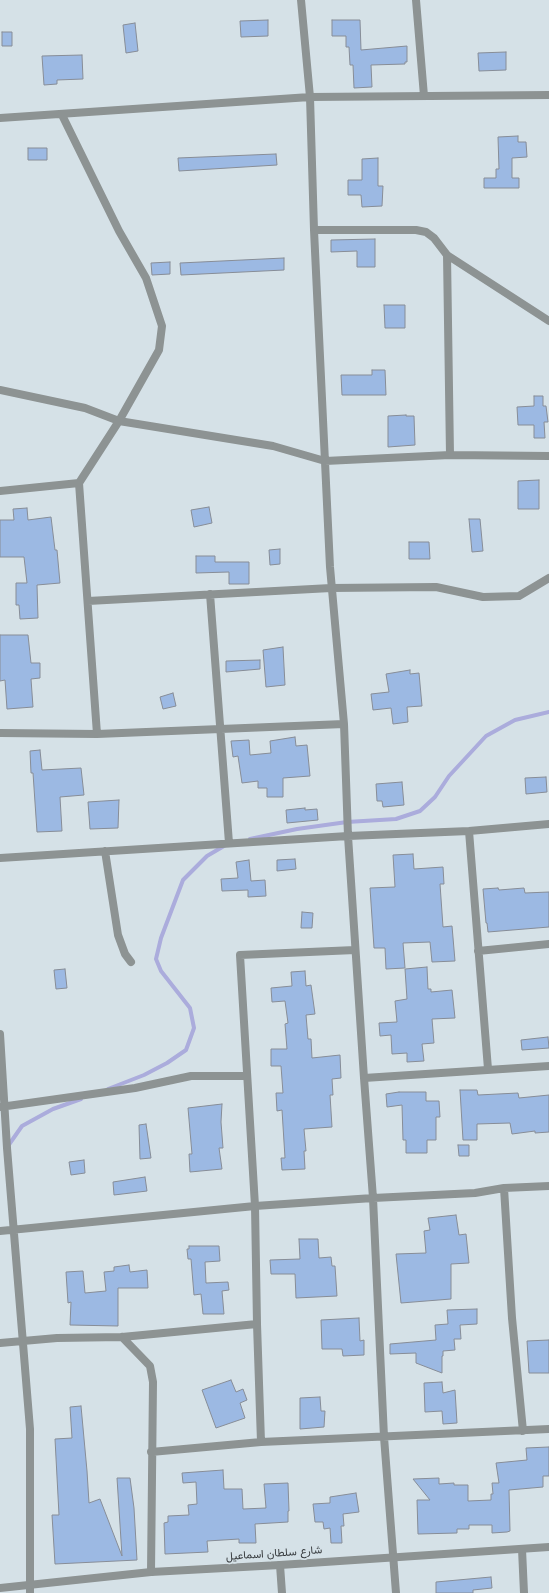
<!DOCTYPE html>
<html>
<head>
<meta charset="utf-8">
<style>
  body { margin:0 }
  canvas { display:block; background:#d5e1e7 }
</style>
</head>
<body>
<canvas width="549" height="1593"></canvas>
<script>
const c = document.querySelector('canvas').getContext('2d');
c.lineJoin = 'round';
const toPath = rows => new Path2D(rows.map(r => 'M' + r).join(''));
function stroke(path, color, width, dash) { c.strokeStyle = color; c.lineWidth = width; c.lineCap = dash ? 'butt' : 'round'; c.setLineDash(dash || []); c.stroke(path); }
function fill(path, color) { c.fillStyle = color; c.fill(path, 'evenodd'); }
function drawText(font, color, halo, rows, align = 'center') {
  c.font = font + ' Jost,Vazirmatn,sans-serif'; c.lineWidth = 3.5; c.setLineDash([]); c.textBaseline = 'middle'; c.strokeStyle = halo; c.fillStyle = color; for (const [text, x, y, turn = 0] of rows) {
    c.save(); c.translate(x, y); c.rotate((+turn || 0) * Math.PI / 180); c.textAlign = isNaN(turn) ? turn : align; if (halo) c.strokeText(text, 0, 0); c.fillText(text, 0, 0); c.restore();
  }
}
const stream = toPath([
  [250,839,297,829,347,822,396,819,420,811,435,797,449,776,486,736,515,720,549,712],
  [108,1089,144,1075,167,1063,186,1050,194,1028,190,1008,161,971,156,959,161,938,183,880,207,856,224,846],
  [8,1146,22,1126,53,1109,81,1099]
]);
const building = toPath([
  [268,20,268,36,241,37,240,21,268,20],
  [332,20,360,20,361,50,407,46,407,62,405,62,405,64,371,65,372,87,354,88,353,65,350,65,349,47,346,47,346,36,332,36,332,20],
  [135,23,138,51,126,53,123,25,135,23],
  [2,32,12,32,12,46,2,46,2,32],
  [506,52,506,70,479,71,478,53,506,52],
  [82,55,83,79,57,80,57,84,44,85,42,56,82,55],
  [518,136,518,142,526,142,527,157,512,158,512,178,519,178,519,188,484,188,484,178,496,178,496,169,499,169,498,137,518,136],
  [28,148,47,148,47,160,28,160,28,148],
  [276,154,277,165,179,171,178,158,276,154],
  [378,158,378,186,383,186,382,206,362,207,361,195,348,195,348,180,362,180,362,159,378,158],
  [375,239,375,267,357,267,357,251,331,252,331,240,375,239],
  [284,258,284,270,181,275,180,263,284,258],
  [170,262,170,274,152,275,151,263,170,262],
  [384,305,405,305,405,328,385,328,384,305],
  [372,370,385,370,386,395,342,395,341,375,372,375,372,370],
  [534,396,543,396,543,406,546,406,548,422,544,422,545,438,534,438,534,425,518,425,517,407,534,406,534,396],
  [406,415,406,416,414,416,415,445,388,447,388,416,406,415],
  [539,480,539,509,518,509,518,481,539,480],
  [209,507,212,523,194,527,191,510,209,507],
  [27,508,28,520,51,517,55,550,57,550,60,583,37,585,38,618,20,619,19,605,16,605,16,583,27,583,24,557,0,557,0,520,14,520,13,509,27,508],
  [469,519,480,519,483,551,472,552,469,519],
  [409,542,429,542,430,559,409,559,409,542],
  [280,549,280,564,270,565,269,550,280,549],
  [196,556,215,556,215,562,249,562,249,584,229,584,229,572,196,573,196,556],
  [0,635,28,635,31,663,40,663,40,678,31,679,33,707,7,709,5,680,0,681,0,635],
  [283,647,285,685,266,687,263,650,283,647],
  [260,660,260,669,226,672,226,661,260,660],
  [410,670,410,674,419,673,422,706,407,707,408,722,393,724,391,708,373,710,371,694,389,692,386,674,410,670],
  [173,693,176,706,163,709,160,697,173,693],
  [295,737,296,746,307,745,310,776,283,778,283,797,267,797,267,788,258,788,258,781,242,783,238,756,233,757,231,741,249,740,250,755,271,753,270,741,295,737],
  [40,750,42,770,81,768,84,795,60,797,62,831,37,832,33,773,31,773,30,751,40,750],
  [546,777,547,792,526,794,525,778,546,777],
  [402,782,404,805,383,807,382,801,377,801,376,784,402,782],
  [119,800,118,828,90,829,88,802,119,800],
  [305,808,305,810,317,809,318,820,287,823,286,810,305,808],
  [413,854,414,869,443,867,444,884,440,884,443,927,452,926,455,961,432,962,430,942,403,943,405,968,386,969,385,948,374,948,370,888,395,887,393,855,413,854],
  [295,859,296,869,277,871,277,860,295,859],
  [249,860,251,881,265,880,266,896,248,897,248,890,222,891,221,879,238,878,236,862,249,860],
  [498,888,499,890,524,888,525,893,549,892,549,927,488,932,487,923,486,923,483,889,498,888],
  [302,912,313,913,312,928,301,928,302,912],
  [427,967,428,989,431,989,431,992,452,990,455,1018,432,1019,434,1043,422,1044,424,1061,407,1062,407,1053,392,1054,391,1035,380,1036,379,1023,397,1022,395,1001,407,999,405,969,427,967],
  [65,969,67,988,56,989,54,970,65,969],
  [305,971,306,986,311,985,315,1014,306,1015,308,1039,311,1039,312,1058,340,1055,341,1078,332,1079,333,1095,330,1095,332,1127,304,1129,306,1151,304,1151,305,1169,282,1170,281,1158,285,1158,282,1110,277,1111,276,1093,283,1093,281,1066,271,1066,271,1049,287,1049,285,1024,288,1023,285,1001,272,1002,271,988,292,986,291,972,305,971],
  [548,1037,549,1048,522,1050,521,1040,548,1037],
  [460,1090,477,1090,478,1095,518,1093,519,1098,549,1095,549,1132,535,1133,535,1131,512,1134,510,1123,477,1124,477,1140,463,1140,460,1090],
  [399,1092,426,1092,426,1101,439,1101,440,1117,436,1117,436,1140,427,1140,427,1153,406,1153,406,1140,403,1140,402,1105,387,1107,386,1094,399,1092],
  [222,1104,221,1122,223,1148,219,1148,222,1169,190,1172,189,1154,192,1154,188,1108,222,1104],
  [146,1124,151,1158,140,1159,139,1125,146,1124],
  [458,1145,469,1145,469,1156,459,1156,458,1145],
  [84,1160,85,1173,71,1175,69,1162,84,1160],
  [145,1177,147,1191,114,1195,113,1182,145,1177],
  [456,1215,459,1235,466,1234,469,1263,451,1264,451,1299,401,1303,396,1254,426,1253,424,1231,430,1230,428,1218,456,1215],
  [299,1239,318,1239,319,1258,331,1257,332,1266,335,1266,337,1296,296,1298,295,1274,271,1274,270,1260,300,1259,299,1239],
  [189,1246,219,1246,220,1261,205,1262,206,1283,228,1282,229,1290,222,1291,224,1314,203,1314,201,1294,194,1295,191,1259,188,1259,187,1249,189,1249,189,1246],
  [129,1265,130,1272,147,1270,148,1288,118,1288,118,1326,70,1325,71,1302,68,1303,66,1272,83,1271,85,1293,106,1291,104,1272,114,1271,114,1267,129,1265],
  [477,1309,477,1324,460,1325,461,1339,454,1339,455,1350,443,1351,443,1356,442,1356,442,1373,416,1363,416,1353,390,1354,390,1344,436,1340,435,1325,448,1324,447,1310,477,1309],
  [359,1318,360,1341,364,1340,364,1355,343,1356,342,1349,322,1349,321,1320,359,1318],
  [549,1340,549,1373,529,1373,527,1341,549,1340],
  [231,1380,236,1392,243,1389,247,1400,240,1403,245,1418,216,1428,202,1390,231,1380],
  [442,1382,443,1393,455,1390,457,1423,443,1424,442,1411,425,1412,424,1383,442,1382],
  [320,1397,321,1411,325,1411,324,1427,300,1429,300,1398,320,1397],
  [81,1406,87,1471,89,1503,100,1499,122,1556,117,1478,130,1478,134,1508,137,1560,55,1564,52,1515,59,1515,55,1439,72,1438,70,1407,81,1406],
  [549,1447,549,1476,543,1476,543,1487,509,1490,510,1531,507,1532,492,1533,492,1525,469,1525,469,1529,457,1529,457,1533,418,1534,417,1500,430,1500,413,1479,439,1478,439,1484,454,1483,454,1485,468,1485,468,1501,491,1500,491,1494,493,1494,492,1483,499,1483,496,1463,527,1460,526,1448,549,1447],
  [223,1470,224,1489,242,1489,243,1509,266,1508,264,1484,288,1483,289,1511,288,1511,288,1522,255,1524,256,1543,239,1543,239,1539,207,1541,208,1552,165,1554,164,1523,168,1522,168,1516,189,1515,188,1505,197,1504,196,1482,183,1483,182,1473,223,1470],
  [356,1493,359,1512,343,1514,344,1526,341,1526,342,1543,331,1543,330,1528,324,1529,323,1522,315,1522,313,1504,330,1503,330,1497,356,1493],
  [491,1577,492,1588,473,1590,473,1593,436,1593,436,1582,491,1577]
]);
const minor = toPath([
  [301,0,310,97,314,230,330,567,344,724,348,836,364,1078,373,1198,384,1437,396,1593],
  [416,0,424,96],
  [62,115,119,231,146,278,162,326,159,350,119,421,79,483,97,734],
  [0,118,310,97,549,95],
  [314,230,416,230,426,232,434,238,447,255,549,321],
  [447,255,450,455],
  [0,390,85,408,119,421,273,446,325,461,450,455,549,456],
  [0,491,79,483],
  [210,594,229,843],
  [88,601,331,588,436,587,483,597,519,596,549,578],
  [0,733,97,734,344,724],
  [469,831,488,1069],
  [105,851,118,935,125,954,131,962],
  [0,858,348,836,469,831,549,824],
  [478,951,549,944],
  [0,1034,7,1148,30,1429,30,1593],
  [364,1078,549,1066],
  [0,1107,135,1088,191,1076,247,1076],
  [504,1188,512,1318,523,1431],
  [0,1231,255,1206,373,1198,475,1193,504,1188,549,1186],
  [122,1337,150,1366,153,1382,151,1572],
  [0,1343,57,1338,122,1337,257,1324],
  [261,1442,257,1324,255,1206,240,955,355,950],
  [151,1452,261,1442,549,1429],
  [522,1549,524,1593],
  [280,1565,282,1593]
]);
const tertiary = toPath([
  [0,1588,151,1572,280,1565,549,1547]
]);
const streetNames = [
  ["شارع سلطان اسماعيل",274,1554,-4]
];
stroke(stream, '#abacdc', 4);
fill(building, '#9cb9e3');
stroke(building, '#878d97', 1);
stroke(minor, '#8d9393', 8);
stroke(tertiary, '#8d9393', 8);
drawText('11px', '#323639', '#d5e1e7', streetNames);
</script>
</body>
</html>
